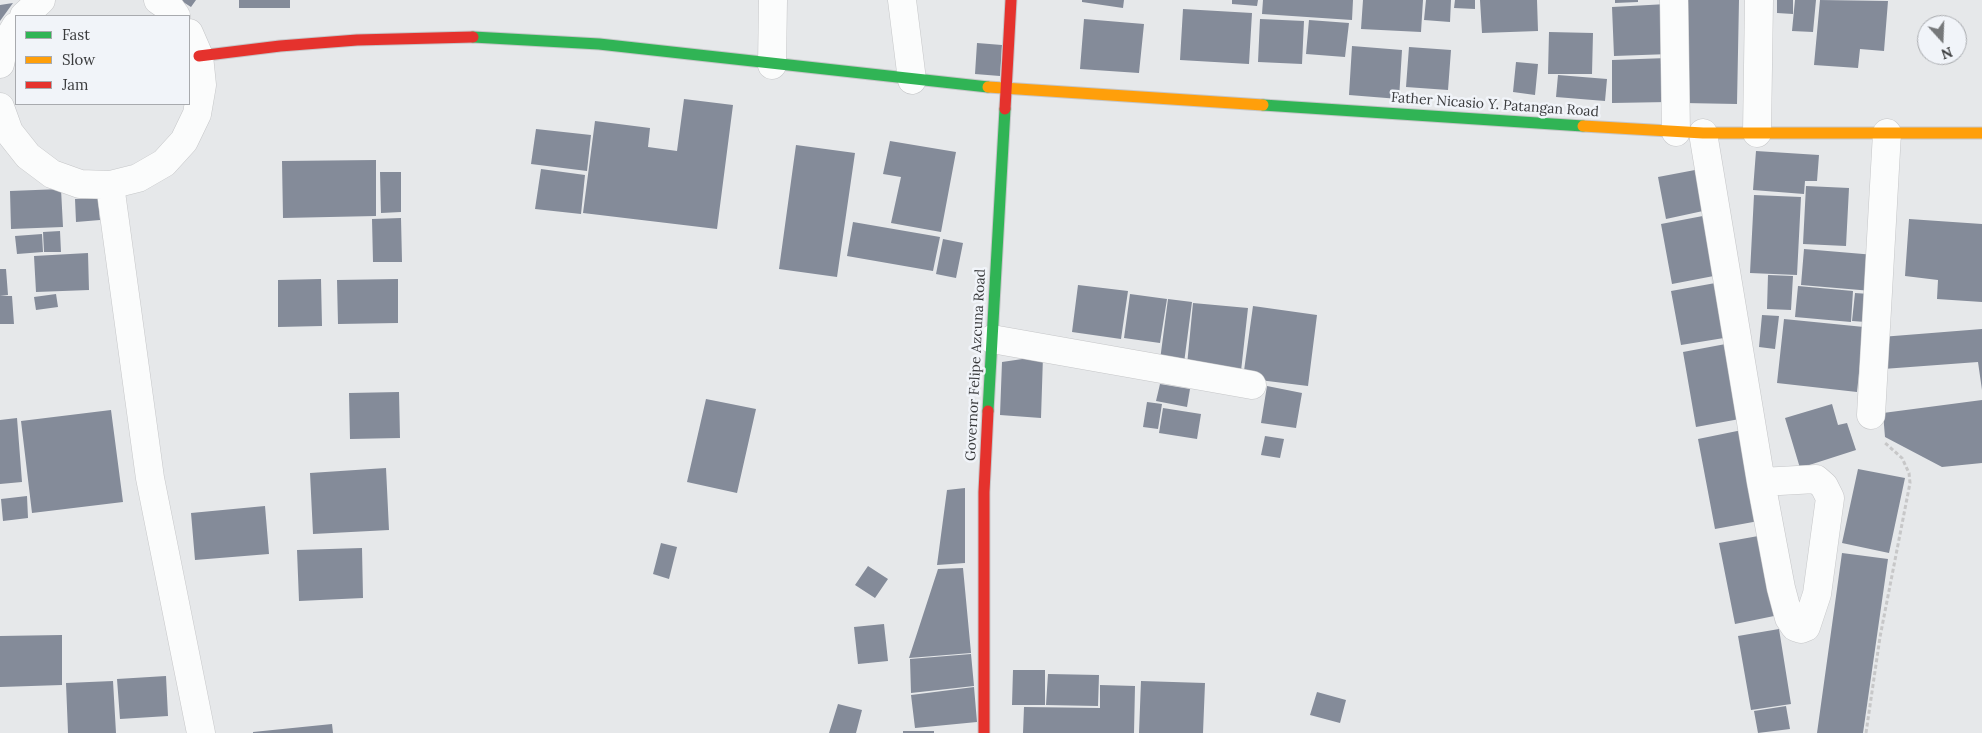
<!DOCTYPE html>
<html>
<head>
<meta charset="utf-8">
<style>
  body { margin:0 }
  #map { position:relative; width:1982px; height:733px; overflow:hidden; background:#e6e8ea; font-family:Lora,serif }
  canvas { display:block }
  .legend { position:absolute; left:15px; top:15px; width:175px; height:90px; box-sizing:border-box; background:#f1f4f9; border:1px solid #a8aaae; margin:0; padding:6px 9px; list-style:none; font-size:15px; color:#3a3b3d }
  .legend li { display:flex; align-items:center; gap:10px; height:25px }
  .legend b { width:25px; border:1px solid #a8aaae }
  .north { position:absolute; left:1917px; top:15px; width:50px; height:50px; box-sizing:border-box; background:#f1f4f9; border:1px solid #a8aaae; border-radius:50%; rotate:160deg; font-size:14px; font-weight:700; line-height:20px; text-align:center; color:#3a3b3d }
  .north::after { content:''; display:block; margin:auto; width:18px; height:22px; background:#76787a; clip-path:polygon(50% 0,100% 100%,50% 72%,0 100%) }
</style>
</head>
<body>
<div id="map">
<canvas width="1982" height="733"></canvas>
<ul class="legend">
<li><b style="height:6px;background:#30b455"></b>Fast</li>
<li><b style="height:6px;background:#ff9f0a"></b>Slow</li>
<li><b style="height:6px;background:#e5322d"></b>Jam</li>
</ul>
<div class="north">N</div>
</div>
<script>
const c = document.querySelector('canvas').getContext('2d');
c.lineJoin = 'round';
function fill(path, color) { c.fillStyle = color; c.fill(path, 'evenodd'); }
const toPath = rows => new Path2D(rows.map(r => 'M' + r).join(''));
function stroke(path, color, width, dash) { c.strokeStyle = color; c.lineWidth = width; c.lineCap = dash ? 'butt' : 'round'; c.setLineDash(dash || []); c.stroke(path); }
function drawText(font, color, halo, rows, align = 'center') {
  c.font = font + ' Lora,serif'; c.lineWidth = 5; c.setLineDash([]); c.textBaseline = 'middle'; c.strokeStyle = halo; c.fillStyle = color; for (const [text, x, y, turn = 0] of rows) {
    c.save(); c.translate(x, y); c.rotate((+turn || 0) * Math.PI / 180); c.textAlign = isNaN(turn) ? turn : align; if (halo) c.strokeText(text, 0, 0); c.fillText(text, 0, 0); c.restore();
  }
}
const building = toPath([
  [180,0,196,0,191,7],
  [239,0,290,0,290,8,239,8],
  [1082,0,1124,0,1123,8,1082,2],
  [1232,0,1258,0,1257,6,1232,4],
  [1263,0,1353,0,1352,20,1262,14],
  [1363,0,1423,0,1421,32,1361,29],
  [1426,0,1451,0,1450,22,1424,20],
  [1455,0,1475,0,1475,9,1454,8],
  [1480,0,1537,0,1538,31,1482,33],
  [1615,0,1638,0,1638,2,1615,3],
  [1686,0,1739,0,1737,104,1684,103],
  [1777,0,1793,0,1793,14,1777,13],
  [1795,0,1816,0,1813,32,1792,31],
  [1820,0,1888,1,1884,51,1860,49,1858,68,1814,65],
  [13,3,0,21,0,5],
  [1667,4,1670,54,1614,56,1612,7],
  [1183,9,1252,13,1249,64,1180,60],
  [1084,19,1144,24,1139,73,1080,69],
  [1260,19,1304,21,1302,64,1258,62],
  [1309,20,1349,23,1345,57,1306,54],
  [1549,32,1593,33,1592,74,1548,74],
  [977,43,1002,45,1000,76,975,74],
  [1352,46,1402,50,1399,99,1349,95],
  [1409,47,1451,50,1448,90,1406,87],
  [1667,58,1668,102,1612,103,1612,60],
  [1516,62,1538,64,1535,95,1513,92],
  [1558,75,1607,79,1605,101,1556,97],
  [684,99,733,105,717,229,583,213,595,121,650,128,648,147,677,151],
  [536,129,591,135,587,171,531,164],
  [890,141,956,152,941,232,891,223,901,177,883,174],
  [796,145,855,153,837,277,779,269],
  [1756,151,1819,155,1817,181,1805,181,1804,194,1753,190],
  [376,160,376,216,283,218,282,161],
  [541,169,585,175,581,214,535,209],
  [1695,170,1703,211,1666,219,1658,177],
  [380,172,401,172,401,212,381,213],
  [1806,186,1849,188,1846,246,1803,244],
  [61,189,63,227,11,229,10,191],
  [1754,195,1801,197,1797,275,1750,273],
  [98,198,100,220,76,222,75,199],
  [1708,215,1719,275,1672,284,1661,224],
  [401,218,402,262,373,262,372,219],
  [1909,219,1982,224,1982,302,1937,299,1938,280,1905,276],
  [853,222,940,237,933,271,847,256],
  [60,231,61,252,44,252,43,232],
  [42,234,43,252,17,254,15,236],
  [943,239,963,243,956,278,936,274],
  [1804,249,1875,255,1872,291,1801,285],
  [88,253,89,290,36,292,34,256],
  [0,269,6,269,8,295,0,296],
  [1768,275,1793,276,1791,310,1767,309],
  [321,279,322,326,278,327,278,280],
  [398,279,398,323,338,324,337,280],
  [1721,282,1730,337,1681,345,1671,291],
  [1078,285,1128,291,1121,339,1072,332],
  [1798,286,1853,291,1851,322,1795,317],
  [1855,293,1869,294,1866,322,1852,321],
  [56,294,58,307,36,310,34,297],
  [1130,294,1167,299,1160,343,1124,338],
  [0,296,12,296,14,324,0,324],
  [1168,299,1192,302,1184,363,1160,360],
  [1193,303,1248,308,1241,371,1187,365],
  [1253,306,1317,315,1308,386,1243,378],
  [1762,315,1779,316,1775,349,1759,347],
  [1784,319,1864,327,1857,392,1777,383],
  [1982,329,1982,390,1978,362,1883,369,1881,337],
  [1731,343,1745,418,1696,427,1683,352],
  [1043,356,1041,418,1000,415,1002,362],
  [1160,384,1190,389,1187,407,1156,401],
  [1267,386,1302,393,1296,428,1261,423],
  [399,392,400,438,350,439,349,393],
  [706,399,756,409,737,493,687,482],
  [1982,400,1982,463,1942,467,1885,437,1883,413],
  [1147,402,1162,404,1158,429,1143,427],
  [1832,404,1838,425,1847,423,1856,450,1800,468,1785,418],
  [1163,408,1201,414,1197,439,1159,433],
  [111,410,123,502,32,513,21,421],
  [17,418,22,482,0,484,0,420],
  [1747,429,1764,520,1715,529,1698,439],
  [1265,436,1284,439,1280,458,1261,455],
  [386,468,389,530,313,534,310,473],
  [1858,469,1905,478,1889,553,1842,543],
  [965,488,965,563,937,565,947,490],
  [27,496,28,518,3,521,1,499],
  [265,506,269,554,195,560,191,513],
  [1764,535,1779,615,1735,624,1719,543],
  [661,543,677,547,669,579,653,574],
  [362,548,363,598,299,601,297,550],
  [1842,553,1888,559,1863,733,1817,733],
  [868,566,888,579,875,598,855,585],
  [963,568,971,653,909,658,938,569],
  [884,624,888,661,858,664,854,627],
  [1779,629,1791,704,1751,710,1738,636],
  [62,635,62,685,0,687,0,636],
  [971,654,974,686,911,693,910,659],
  [1013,670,1045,670,1045,705,1012,705],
  [1048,674,1099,675,1098,706,1046,705],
  [166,676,168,716,120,719,117,679],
  [113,681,116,733,68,733,66,683],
  [1141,681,1205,683,1203,733,1139,733],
  [1100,685,1135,686,1134,733,1023,733,1024,707,1100,708],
  [974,687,977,722,915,728,911,695],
  [1317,692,1346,700,1340,723,1310,715],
  [838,704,862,710,856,733,829,733],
  [1786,706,1790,729,1758,733,1754,711],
  [332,724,333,733,253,733,253,732],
  [903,731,934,731,934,733,903,733]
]);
const path = toPath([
  [1866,733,1880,637,1910,483,1909,473,1902,458,1884,442]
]);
const street = toPath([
  [158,0,171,9,176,16],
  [902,0,912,80],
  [1674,0,1676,132],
  [24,16,41,0],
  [0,64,4,46,16,26],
  [772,65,773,0],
  [0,107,9,132,28,156,52,174,80,184,110,185,138,178,164,163,184,141,197,114,202,85,199,56,189,33],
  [1703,133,1761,482,1781,588,1789,618,1795,627,1801,629,1806,627,1817,594,1830,498,1824,486,1816,479,1761,482],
  [1757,133,1759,0],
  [110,185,150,478,201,733],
  [992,339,1252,385],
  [1871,415,1887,133]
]);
const fast = toPath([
  [473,37,599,44,988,87],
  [1263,105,1583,126],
  [988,411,1005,109]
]);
const slow = toPath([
  [988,87,1263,105],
  [1583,126,1703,133,1982,133]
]);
const jam = toPath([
  [199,56,280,46,357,40,473,37],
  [1005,109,1011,0],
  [984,733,984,492,988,411]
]);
const streetNames = [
  ["Father Nicasio Y. Patangan Road",1495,105,4],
  ["Governor Felipe Azcuna Road",976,365,-87]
];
fill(building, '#848b99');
stroke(street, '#c5c6c8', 29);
stroke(fast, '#c5c6c8', 13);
stroke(slow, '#c5c6c8', 13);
stroke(jam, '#c5c6c8', 13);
stroke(path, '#c7c7c8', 3, [4, 2.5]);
stroke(street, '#fbfcfc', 28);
stroke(fast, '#30b455', 11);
stroke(slow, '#ff9f0a', 11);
stroke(jam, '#e5322d', 11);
drawText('14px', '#3a3b3d', '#f1f4f9', streetNames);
</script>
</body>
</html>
